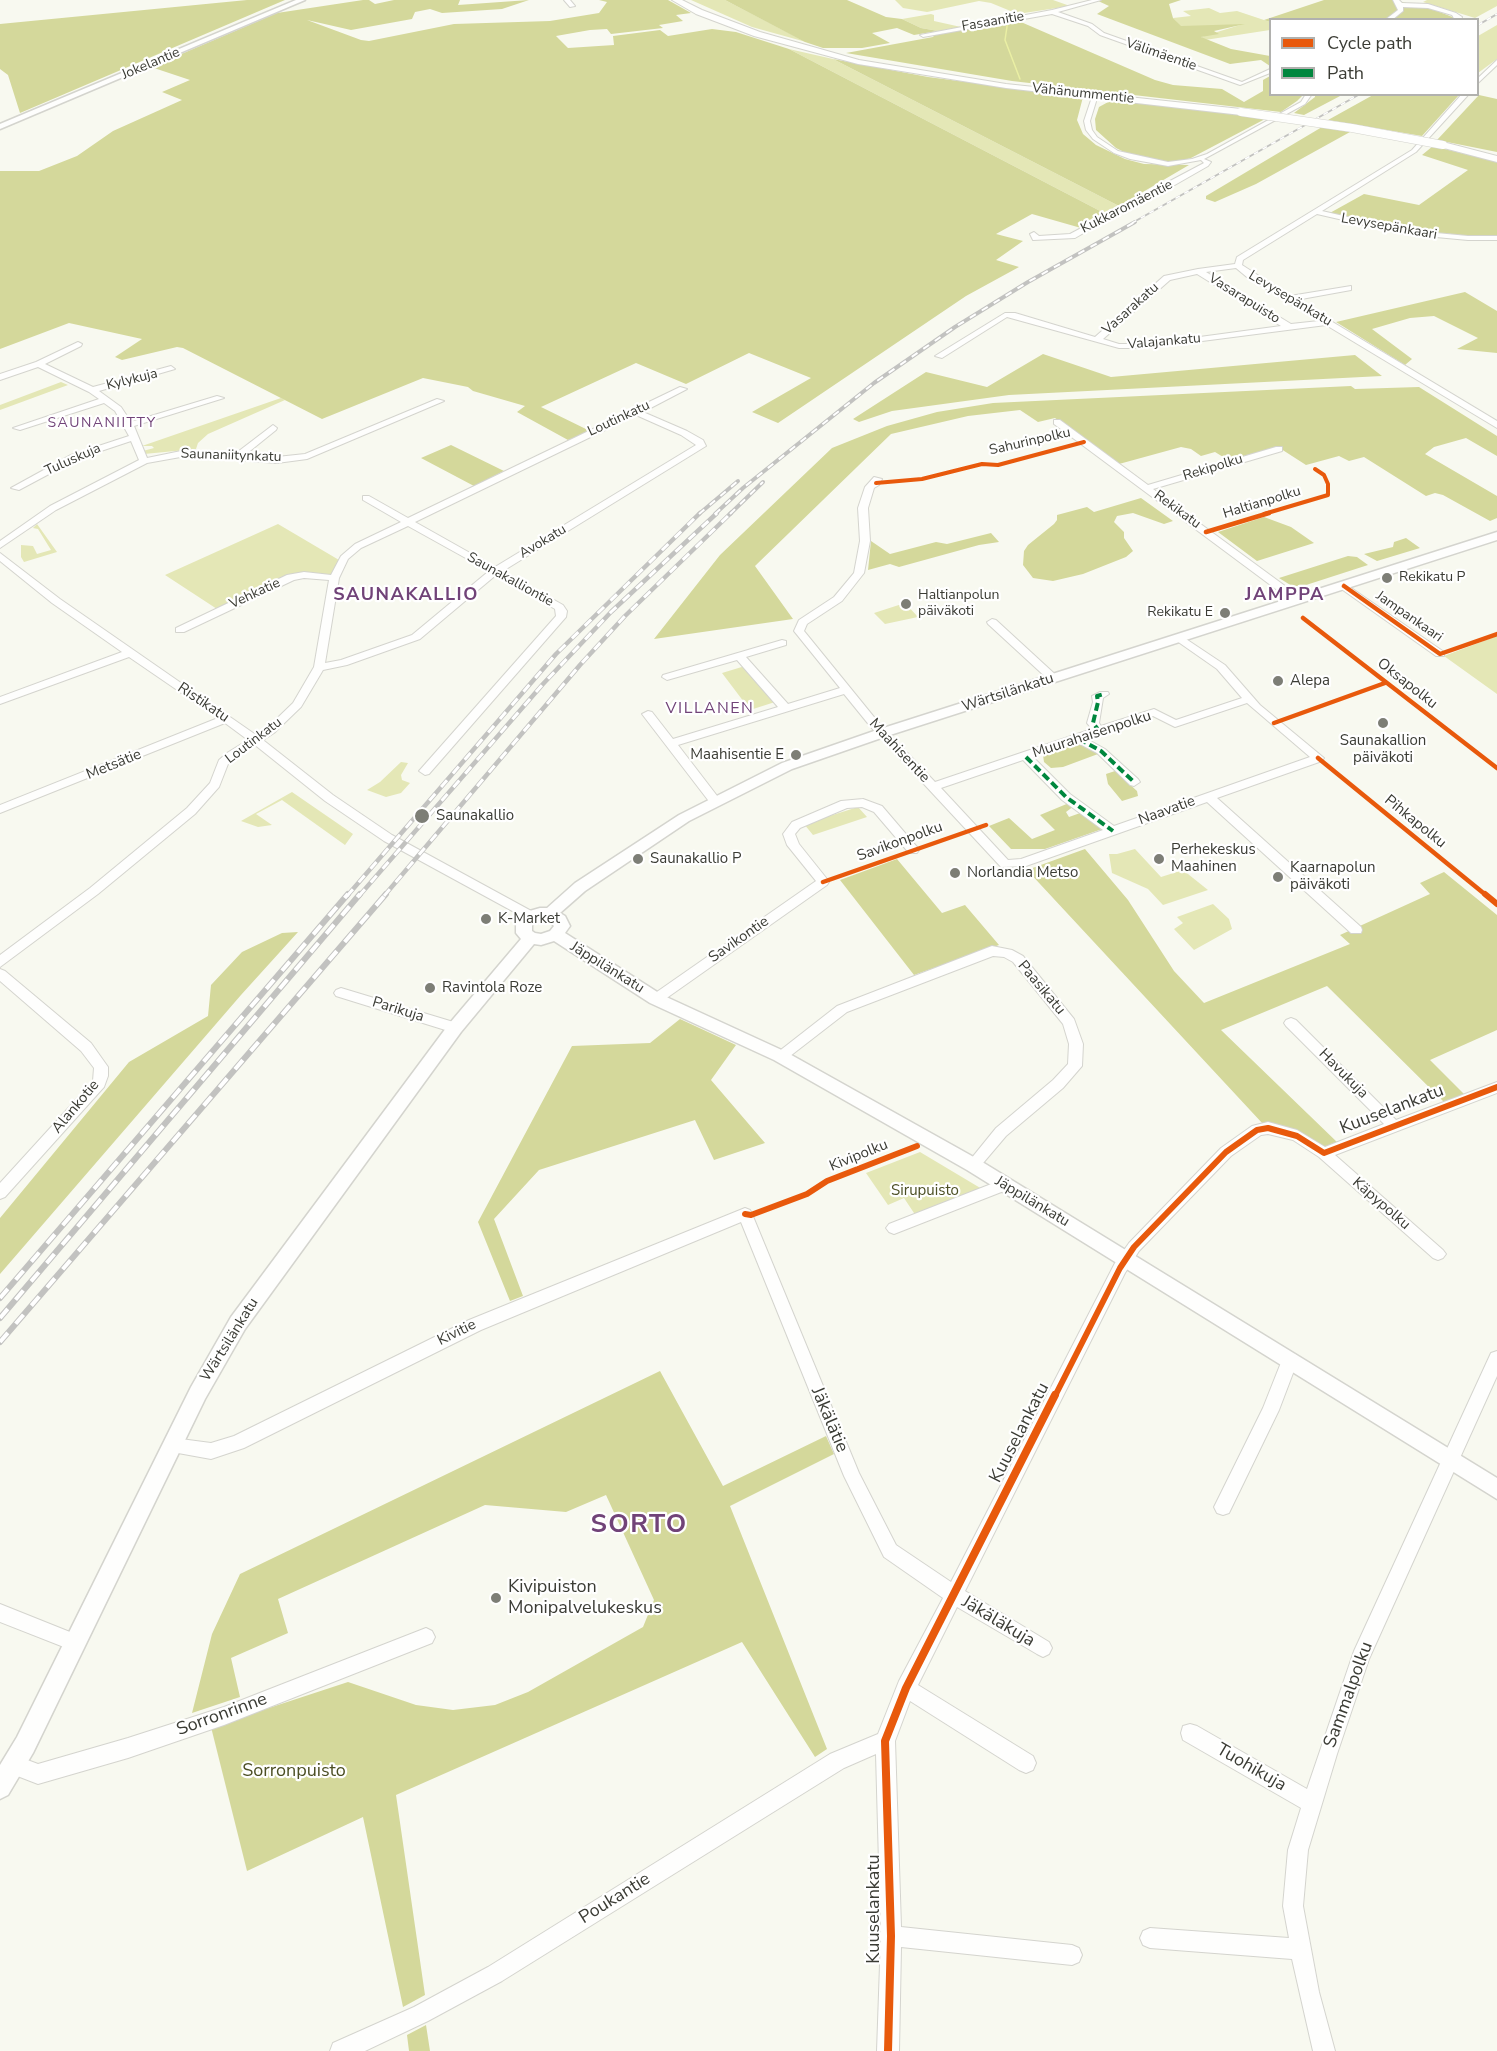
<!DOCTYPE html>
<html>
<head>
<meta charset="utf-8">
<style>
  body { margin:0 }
  #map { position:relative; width:1497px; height:2051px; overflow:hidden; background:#f8f9f0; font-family:"Nunito Sans",sans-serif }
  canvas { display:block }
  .legend { position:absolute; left:1269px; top:18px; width:210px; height:78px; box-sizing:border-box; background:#fff; border:2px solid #b1b1ae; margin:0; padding:8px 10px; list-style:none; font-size:18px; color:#3b3c35 }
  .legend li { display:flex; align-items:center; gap:12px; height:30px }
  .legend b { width:30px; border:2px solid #b1b1ae }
</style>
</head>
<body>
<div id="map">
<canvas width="1497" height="2051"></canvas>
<ul class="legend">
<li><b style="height:8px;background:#e8590c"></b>Cycle path</li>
<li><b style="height:8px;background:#00873e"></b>Path</li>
</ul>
</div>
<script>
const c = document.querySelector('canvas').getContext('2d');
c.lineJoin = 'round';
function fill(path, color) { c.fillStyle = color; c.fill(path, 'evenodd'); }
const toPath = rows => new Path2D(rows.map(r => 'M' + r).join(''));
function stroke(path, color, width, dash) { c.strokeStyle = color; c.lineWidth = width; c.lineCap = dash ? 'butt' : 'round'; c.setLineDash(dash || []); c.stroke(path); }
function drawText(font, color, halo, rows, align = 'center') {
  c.font = font + ' "Nunito Sans",sans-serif'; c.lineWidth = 4.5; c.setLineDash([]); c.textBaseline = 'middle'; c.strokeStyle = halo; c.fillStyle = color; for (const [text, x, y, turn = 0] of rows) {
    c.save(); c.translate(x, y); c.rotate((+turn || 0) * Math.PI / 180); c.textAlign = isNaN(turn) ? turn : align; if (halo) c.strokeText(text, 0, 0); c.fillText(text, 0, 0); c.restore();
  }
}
const green = toPath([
  [691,0,725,0,806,42,752,27],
  [895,0,1053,0,1070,6,1024,13,1013,12,991,3,979,1,927,12,903,8],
  [1427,0,1497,0,1497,6,1475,18,1423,2],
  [1209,8,1220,13,1237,11,1270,22,1270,30,1205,40,1201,37,1240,25,1181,27,1173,18,1191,16,1183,11],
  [931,14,934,15,934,21,961,27,938,31,921,28,902,19],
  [1497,25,1497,59,1478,73,1478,36],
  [789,49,833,59,1119,206,1104,213],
  [61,382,68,385,0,410,0,405],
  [281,398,285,400,208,434,198,443,196,449,144,454,143,451,154,448,152,446,142,446],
  [37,524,57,552,24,562,21,557,21,545,33,546,37,554,51,550,38,529,33,528],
  [278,524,339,560,331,576,296,573,217,609,165,575],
  [905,603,918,617,885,624,874,613],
  [1497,636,1497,694,1444,656],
  [745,666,775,702,750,710,722,673],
  [401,762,408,763,401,775,402,780,410,783,401,793,386,797,367,790,380,782],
  [292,792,353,834,345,845,282,800,256,814,272,825,258,827,241,821],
  [858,807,867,817,813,835,804,824],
  [1135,849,1161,877,1183,870,1208,890,1163,905,1148,889,1112,873,1109,854,1117,854],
  [1213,904,1229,919,1232,929,1194,950,1174,929,1183,923,1177,917],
  [920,1152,982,1189,916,1216,904,1198,888,1205,866,1173]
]);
const forest = toPath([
  [247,0,285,0,20,113,8,75,0,69,0,24],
  [363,0,369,0,375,4,394,0,460,0,458,5,529,0,502,9,442,13,430,9,415,12,412,19,351,30,307,20,361,40,369,41,454,24,550,21,599,13,607,2,599,0,668,0,691,13,676,15,683,21,659,25,663,28,611,34,607,29,590,30,556,36,568,48,614,45,613,36,660,30,668,36,712,29,736,32,789,49,1104,213,1081,228,1032,214,996,234,1023,241,996,260,1019,267,966,296,778,423,752,412,811,378,749,353,686,384,636,363,541,407,590,431,568,440,517,412,525,406,473,391,468,387,423,378,322,419,183,348,177,347,122,360,115,357,142,339,69,323,0,349,0,171,39,171,77,156,113,131,182,100,162,92,190,80,151,67,277,13],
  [725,0,847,0,886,17,902,19,921,28,938,31,914,35,897,28,872,33,890,43,862,48,823,48,805,42],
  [1096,0,1181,0,1169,4,1173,18,1181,26,1245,24,1214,31,1219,34,1201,37,1231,49,1270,56,1270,66,1261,60,1230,64,1097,14,1109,6],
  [1324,0,1392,0,1427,7,1455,18,1475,18,1270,20,1270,22,1264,20],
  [1014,19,1155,80,1173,85,1222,89,1244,102,1263,91,1263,80,1270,76,1270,94,1303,95,1297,101,1281,112,1012,81,846,53,933,37,936,33],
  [833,59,928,77,1083,97,1077,120,1083,134,1096,145,1125,159,1144,164,1189,165,1119,206],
  [1315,95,1342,95,1304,115,1294,113,1315,97],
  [1373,95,1459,95,1422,136,1328,120],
  [1479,95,1497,99,1497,152,1437,140],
  [1123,100,1267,118,1191,158,1180,161,1162,161,1128,154,1116,148,1096,130,1095,119,1099,107,1110,101],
  [1322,127,1350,132,1256,184,1215,202,1206,199,1206,196],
  [1433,146,1497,162,1497,235,1472,236,1400,229,1328,214,1364,194,1419,205,1468,170,1422,155],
  [1465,292,1497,311,1497,353,1457,349,1478,338,1434,316,1410,318,1372,329,1412,359,1405,365,1336,322],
  [1043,354,1111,377,1355,355,1382,376,1009,395,892,411,859,422,853,419,926,372,987,387],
  [1351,386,1355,389,1419,387,1497,436,1497,456,1466,438,1434,447,1425,454,1497,496,1497,518,1490,521,1443,495,1435,493,1426,496,1364,457,1349,461,1339,456,1306,465,1278,447,1228,460,1215,452,1201,456,1191,449,1181,447,1119,464,1055,418,1038,422,1020,410,968,416,891,434,755,566,793,619,654,639,720,555,832,448,887,426,937,412,993,403],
  [451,445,504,471,474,486,421,458],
  [1141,498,1173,521,1164,524,1133,513,1117,516,1114,522,1124,532,1124,538,1133,551,1126,557,1083,574,1053,581,1033,578,1023,565,1024,551,1028,545,1054,524,1057,520,1057,515,1087,507,1094,512],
  [1264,517,1291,527,1314,543,1257,561,1218,532],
  [991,533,999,542,979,545,899,567,890,564,868,570,871,541,890,554,936,542,947,544],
  [1406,538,1420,548,1377,561,1364,554,1393,547,1394,542],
  [1348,556,1357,557,1368,565,1303,586,1292,586,1279,578],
  [1077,743,1084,744,1098,754,1063,767,1051,768,1044,762,1043,755],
  [1115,771,1137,791,1138,796,1122,801,1108,784,1106,774],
  [1069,803,1074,806,1066,812,1069,817,1083,812,1105,828,1045,849,1011,849,989,826,1009,818,1032,839,1055,830,1040,815],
  [1085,849,1128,900,1174,971,1204,1003,1350,944,1340,935,1430,894,1420,883,1444,872,1497,915,1497,1030,1430,1060,1465,1095,1445,1103,1327,986,1221,1030,1338,1143,1323,1149,1263,1124,1027,870],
  [897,859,942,913,965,905,999,945,914,975,840,880],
  [298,932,241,995,0,1274,0,1218,129,1062,208,1016,211,985,242,952,282,933],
  [680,1019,736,1045,711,1080,765,1143,714,1160,695,1120,539,1170,494,1219,523,1296,510,1301,478,1222,572,1046,650,1043],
  [660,1371,723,1486,826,1436,834,1454,730,1506,827,1749,815,1757,742,1642,396,1795,425,1995,403,2007,363,1817,247,1871,211,1727,348,1682,416,1705,453,1710,495,1705,528,1692,643,1627,654,1600,606,1495,566,1512,485,1505,278,1599,288,1633,231,1658,240,1697,192,1713,212,1634,240,1574],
  [426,2025,430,2051,409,2051,407,2035]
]);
const stream = toPath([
  [1008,20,1005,40,1020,79]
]);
const minor = toPath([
  [564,0,570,0,575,6,570,7,564,0],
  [1092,0,1101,0,1058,12,1092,24,1104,33,1242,82,1268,70,1270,69,1270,73,1240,85,1100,35,1088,26,1052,14,923,37,920,35,1052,10,1092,0],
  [1393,0,1399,0,1402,3,1428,4,1456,13,1462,17,1461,20,1455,20,1452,15,1428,8,1403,7,1403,11,1392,20,1385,20,1398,10,1393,0],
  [1497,60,1497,65,1478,83,1478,78,1497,60],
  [1093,94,1098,95,1090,121,1092,130,1097,137,1118,151,1168,162,1192,159,1207,154,1301,102,1306,94,1312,94,1305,104,1204,159,1211,162,1208,166,1138,206,1111,217,1075,238,1033,240,1030,234,1034,232,1039,236,1070,234,1204,163,1201,160,1168,166,1130,159,1114,153,1093,139,1086,130,1084,121,1093,94],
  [1462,94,1469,94,1416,152,1322,211,1404,230,1468,236,1497,236,1497,240,1468,240,1404,234,1317,214,1243,260,1242,265,1290,296,1351,286,1351,290,1296,300,1497,421,1497,428,1326,325,1148,348,1119,348,1007,317,942,358,935,356,1005,313,1015,313,1095,337,1164,276,1198,269,1235,264,1237,257,1412,150,1462,94],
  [1236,268,1248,278,1319,321,1291,324,1206,272,1236,268],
  [1197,274,1281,326,1148,344,1119,344,1103,339,1170,280,1197,274],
  [78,342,82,344,81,346,45,364,93,387,171,366,175,369,99,391,121,407,131,422,217,396,224,398,134,426,147,458,186,450,235,454,273,425,277,428,276,430,245,455,277,457,305,454,437,399,444,401,307,459,277,463,186,456,147,463,56,510,0,548,0,541,50,506,139,460,131,441,77,459,19,490,11,488,71,455,129,436,115,411,104,403,20,430,13,428,99,399,89,392,38,367,0,380,0,374,36,362,78,342],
  [680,387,687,389,643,412,687,431,703,440,706,446,503,571,563,605,567,611,566,617,429,774,425,775,419,771,556,616,555,609,496,575,420,639,347,665,323,670,301,707,274,733,263,740,333,795,392,835,535,913,537,916,535,919,527,919,384,841,325,801,255,745,228,764,219,787,195,814,98,894,0,967,0,955,90,888,187,808,210,783,219,760,227,753,248,740,225,723,0,813,0,805,218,718,129,657,0,704,0,697,122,652,52,603,0,561,0,553,60,599,256,735,266,729,293,703,314,667,329,580,304,578,294,580,184,632,176,632,176,628,287,575,304,572,331,575,341,556,355,544,401,522,363,500,363,496,369,496,408,518,680,387],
  [636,415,681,435,696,445,495,567,415,522,636,415],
  [408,526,489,571,412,635,341,660,325,663,339,578,348,559,361,548,408,526],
  [1054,420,1060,420,1148,485,1276,447,1282,447,1282,451,1153,489,1300,597,1300,601,1292,601,1054,424,1054,420],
  [874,477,882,479,879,485,874,488,868,508,870,541,864,573,842,601,807,624,804,631,878,722,935,782,1092,729,1087,723,1093,702,1092,696,1100,692,1108,692,1109,694,1103,698,1099,723,1101,726,1154,709,1176,720,1242,698,1217,669,1174,639,1179,636,1183,637,1225,665,1260,705,1324,758,1322,761,1217,798,1361,927,1362,930,1361,933,1351,933,1207,802,1026,866,1001,867,870,726,844,694,678,745,721,801,715,805,711,804,642,714,648,711,652,712,673,739,778,707,737,660,667,680,662,677,663,675,782,640,786,641,786,645,746,657,788,704,840,688,794,631,799,620,834,597,854,573,860,541,858,508,865,487,874,477],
  [1247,703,1310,757,1114,826,1070,794,1033,757,1076,742,1097,753,1130,785,1134,786,1140,782,1138,779,1105,749,1087,739,1153,716,1175,727,1247,703],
  [1023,760,1062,800,1103,830,1021,859,1008,860,941,788,1023,760],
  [1344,583,1444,652,1444,656,1436,656,1340,588,1340,584,1344,583],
  [992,619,996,620,1058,677,1058,681,1050,681,988,624,987,622,992,619],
  [863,799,882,806,917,847,919,850,917,853,909,853,874,812,862,807,847,808,800,828,795,834,799,844,827,879,829,882,827,885,661,1002,651,1002,649,999,651,996,816,881,787,845,783,834,792,822,841,801,863,799],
  [992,946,1012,950,1023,956,1074,1019,1083,1044,1082,1066,1063,1088,1006,1136,978,1169,968,1169,966,1165,996,1128,1053,1080,1068,1064,1069,1044,1063,1024,1013,962,1004,957,993,956,847,1012,785,1060,775,1060,773,1056,837,1006,992,946],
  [0,969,5,971,91,1043,108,1067,108,1076,104,1087,5,1197,0,1199,0,1183,93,1081,94,1068,81,1051,0,981,0,969],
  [341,988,460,1024,462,1028,455,1033,336,996,334,993,336,990,341,988],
  [1291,1018,1296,1020,1396,1120,1497,1082,1497,1093,1335,1155,1443,1250,1446,1254,1443,1258,1438,1260,1433,1258,1319,1157,1293,1140,1268,1134,1261,1135,1231,1156,1139,1251,1125,1273,965,1591,1049,1642,1052,1648,1049,1654,1043,1657,1037,1654,957,1607,918,1685,1033,1756,1036,1763,1033,1770,1026,1773,1019,1770,910,1701,895,1741,901,1927,1072,1945,1079,1948,1082,1955,1079,1962,1072,1965,901,1947,899,2051,877,2051,881,1936,876,1754,844,1768,502,1981,428,2021,365,2051,330,2051,333,2043,414,2007,488,1967,830,1754,878,1734,899,1681,943,1598,884,1557,844,1476,741,1222,481,1330,244,1448,211,1459,167,1451,165,1446,167,1441,173,1438,211,1443,234,1436,469,1320,745,1208,750,1210,752,1214,859,1473,896,1545,951,1582,1115,1263,1129,1243,1221,1148,1252,1126,1268,1122,1297,1130,1325,1147,1384,1124,1286,1026,1284,1023,1286,1020,1291,1018],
  [1004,1179,1009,1181,1011,1185,1009,1189,894,1234,889,1232,886,1228,889,1224,1004,1179],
  [1497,1351,1497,1376,1369,1659,1337,1754,1308,1850,1303,1906,1319,1992,1335,2051,1313,2051,1292,1959,1150,1948,1143,1945,1140,1938,1143,1931,1150,1928,1289,1938,1283,1906,1288,1850,1301,1808,1183,1740,1181,1733,1183,1726,1190,1724,1197,1726,1307,1789,1354,1651,1491,1353,1497,1351],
  [1290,1353,1296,1355,1298,1360,1279,1410,1229,1513,1223,1515,1217,1513,1214,1507,1217,1501,1263,1408,1284,1355,1290,1353],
  [0,1604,80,1636,83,1642,80,1648,74,1651,0,1622,0,1604],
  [426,1628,432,1631,435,1637,432,1643,224,1725,128,1758,38,1784,7,1772,4,1765,7,1758,14,1755,38,1764,128,1738,224,1707,426,1628]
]);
const tertiary = toPath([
  [296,0,305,0,0,129,0,124,296,0],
  [1497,532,1497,540,887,736,792,769,689,821,585,891,560,913,565,916,570,926,565,933,662,995,786,1052,979,1160,1497,1478,1497,1499,967,1170,774,1060,650,1003,554,941,541,945,534,944,461,1032,245,1329,205,1399,33,1753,8,1795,0,1799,0,1765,17,1737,191,1387,231,1317,449,1024,521,939,516,933,516,922,526,912,540,908,547,908,575,883,679,815,782,763,877,730,1497,532],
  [541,918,547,919,554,926,550,931,541,934,535,933,532,931,532,924,541,918]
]);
const secondary = toPath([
  [672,0,682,0,702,10,760,32,859,60,1006,84,1241,109,1245,112,1241,115,1006,88,858,64,754,36,696,14,672,0],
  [1443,142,1497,156,1497,162,1440,147,1439,145,1443,142]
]);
const railFar3 = toPath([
  [1478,25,1497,14],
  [1132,223,1360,94]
]);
const railFar2 = toPath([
  [699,514,738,481],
  [715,514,743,488,874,383,955,327,1028,282,1135,222],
  [730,514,763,482]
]);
const railFar1 = toPath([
  [347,896,556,654,700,513],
  [359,896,543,684,611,612,717,513],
  [384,896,580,665,625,616,731,513]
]);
const rail = toPath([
  [0,1298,348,894],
  [0,1318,360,894],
  [0,1342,386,894]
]);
const secondaryBridge = toPath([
  [1241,112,1352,128,1443,145]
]);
const quiet = toPath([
  [1100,732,1093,723,1098,702,1097,696,1104,694],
  [1079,739,1101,751,1134,782],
  [1026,757,1066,797,1113,831]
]);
const cyclewayFar3 = toPath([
  [876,483,922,479,982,464,998,465,1084,442],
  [1264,514,1328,495,1328,484,1324,475,1315,469]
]);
const cyclewayFar2 = toPath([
  [1206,532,1269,513],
  [1344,586,1440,654,1497,634],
  [1303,618,1497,768],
  [1274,723,1385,683],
  [1318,758,1487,896],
  [823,882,986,825]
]);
const cyclewayFar1 = toPath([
  [1485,894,1497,904],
  [745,1214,751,1215,807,1194,827,1181,917,1146],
  [1055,1396,1120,1268,1134,1247,1226,1152,1257,1130,1268,1128,1297,1136,1324,1153,1497,1087]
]);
const cycleway = toPath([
  [888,2051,891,1936,885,1741,906,1688,1055,1395]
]);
const markers = [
  [1387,578,6,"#7d7e76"],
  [906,604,6,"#7d7e76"],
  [1225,613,6,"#7d7e76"],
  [1278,681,6,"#7d7e76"],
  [1383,723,6,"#7d7e76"],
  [796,755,6,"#7d7e76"],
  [422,816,8,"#7d7e76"],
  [638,859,6,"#7d7e76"],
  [1159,859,6,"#7d7e76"],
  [955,873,6,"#7d7e76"],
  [1278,877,6,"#7d7e76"],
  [486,919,6,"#7d7e76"],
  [430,988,6,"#7d7e76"],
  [496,1598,6,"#7d7e76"]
];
const farStreetnames = [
  ["Fasaanitie",993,22,-10],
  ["Välimäentie",1161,55,19],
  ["Jokelantie",151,64,-23],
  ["Vähänummentie",1083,94,6],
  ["Kukkaromäentie",1127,207,-27],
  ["Levysepänkaari",1389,227,10],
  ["Vasarapuisto",1244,299,32],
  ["Levysepänkatu",1290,299,31],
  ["Vasarakatu",1131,309,-42],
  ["Valajankatu",1164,342,-5],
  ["Kylykuja",132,380,-14],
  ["Loutinkatu",619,419,-25],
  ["Sahurinpolku",1030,442,-13],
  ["Saunaniitynkatu",231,456,2],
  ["Tuluskuja",73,460,-24],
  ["Rekipolku",1213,468,-17],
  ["Haltianpolku",1262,503,-17],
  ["Rekikatu",1177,510,36],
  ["Avokatu",543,542,-31],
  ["Saunakalliontie",510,580,29],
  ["Vehkatie",255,594,-25],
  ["Jampankaari",1409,617,35],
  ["Loutinkatu",254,741,-37]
];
const farNeighbourhoodnames = [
  ["SAUNANIITTY",102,424]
];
const farPoinames = [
  ["Rekikatu P",1399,578],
  ["Haltianpolun",918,596],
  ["päiväkoti",918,612],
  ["Rekikatu E",1213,613,"right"]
];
const poiNames = [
  ["Alepa",1290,681],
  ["Saunakallion",1383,741,"center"],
  ["päiväkoti",1383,758,"center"],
  ["Maahisentie E",784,755,"right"],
  ["Saunakallio",436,816],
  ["Perhekeskus",1171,850],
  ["Maahinen",1171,867],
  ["Saunakallio P",650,859],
  ["Kaarnapolun",1290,868],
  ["päiväkoti",1290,885],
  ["Norlandia Metso",967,873],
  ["K-Market",498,919],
  ["Ravintola Roze",442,988]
];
const streetNames = [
  ["Oksapolku",1407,684,38],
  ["Wärtsilänkatu",1008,693,-18],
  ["Ristikatu",203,703,34],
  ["Muurahaisenpolku",1092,735,-18],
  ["Maahisentie",899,751,47],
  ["Metsätie",114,765,-22],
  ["Naavatie",1167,811,-20],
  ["Pihkapolku",1415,822,39],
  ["Savikonpolku",900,842,-20],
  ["Savikontie",739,940,-35],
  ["Jäppilänkatu",607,968,32],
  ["Paasikatu",1041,988,50],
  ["Parikuja",398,1010,17],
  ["Havukuja",1343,1074,45],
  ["Alankotie",76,1107,-50],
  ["Kivipolku",859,1156,-22],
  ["Jäppilänkatu",1032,1202,31],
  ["Käpypolku",1381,1204,41],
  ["Kivitie",457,1333,-26],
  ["Wärtsilänkatu",230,1340,-58]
];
const parkNames = [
  ["Sirupuisto",925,1191]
];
const neighbourhoodNames = [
  ["VILLANEN",710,709]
];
const farDistrictnames = [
  ["SAUNAKALLIO",406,596],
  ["JAMPPA",1285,596]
];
const nearStreetnames = [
  ["Kuuselankatu",1392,1110,-21],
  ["Jäkälätie",829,1420,67],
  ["Kuuselankatu",1020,1433,-63],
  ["Jäkäläkuja",998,1622,31],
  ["Sammalpolku",1349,1695,-70],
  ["Sorronrinne",222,1715,-20],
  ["Tuohikuja",1251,1768,30],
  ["Poukantie",615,1899,-32],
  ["Kuuselankatu",875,1909,-90]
];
const nearPoinames = [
  ["Kivipuiston",508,1588],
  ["Monipalvelukeskus",508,1609]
];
const nearParknames = [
  ["Sorronpuisto",294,1772]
];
const nearDistrictnames = [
  ["SORTO",639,1526]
];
fill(green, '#e4e7b6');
fill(forest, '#d4d89b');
stroke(stream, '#eaefa4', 1.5);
stroke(minor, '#d4d4ce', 2);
stroke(tertiary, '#d4d4ce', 3);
stroke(secondary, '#d4d4ce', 2);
fill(minor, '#fefefd');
fill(tertiary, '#fefefd');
fill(secondary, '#fefefd');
stroke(railFar3, '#c2c2c0', 2);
stroke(railFar2, '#c2c2c0', 4);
stroke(railFar1, '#c2c2c0', 4.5);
stroke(rail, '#c2c2c0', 6);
stroke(railFar3, '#fff', 1.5, [5]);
stroke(railFar2, '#fff', 2, [7]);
stroke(railFar1, '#fff', 3, [9]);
stroke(rail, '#fff', 4, [12]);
stroke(secondaryBridge, '#d4d4ce', 9, []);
stroke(secondaryBridge, '#fefefd', 8);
stroke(quiet, '#00873e', 4, [8, 4]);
stroke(cyclewayFar3, '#e8590c', 4);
stroke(cyclewayFar2, '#e8590c', 4.5);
stroke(cyclewayFar1, '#e8590c', 6);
stroke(cycleway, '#e8590c', 8);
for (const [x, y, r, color] of markers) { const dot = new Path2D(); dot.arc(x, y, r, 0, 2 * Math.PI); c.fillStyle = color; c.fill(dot); stroke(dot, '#fff', 2); }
drawText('14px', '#3b3c35', '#fff', farStreetnames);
c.letterSpacing = '1.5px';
drawText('14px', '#714378', '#fff', farNeighbourhoodnames);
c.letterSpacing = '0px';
drawText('14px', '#3b3c35', '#fff', farPoinames, 'left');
drawText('15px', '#3b3c35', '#fff', poiNames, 'left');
drawText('15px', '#3b3c35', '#fff', streetNames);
drawText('15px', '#4c4f24', '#fff', parkNames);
c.letterSpacing = '1.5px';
drawText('16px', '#714378', '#fff', neighbourhoodNames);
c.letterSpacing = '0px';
c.letterSpacing = '1.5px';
drawText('bold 18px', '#714378', '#fff', farDistrictnames);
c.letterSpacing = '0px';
drawText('18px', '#3b3c35', '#fff', nearStreetnames);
drawText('18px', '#3b3c35', '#fff', nearPoinames, 'left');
drawText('18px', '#4c4f24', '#fff', nearParknames);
c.letterSpacing = '1.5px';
drawText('bold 26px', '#714378', '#fff', nearDistrictnames);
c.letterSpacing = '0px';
</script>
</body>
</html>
